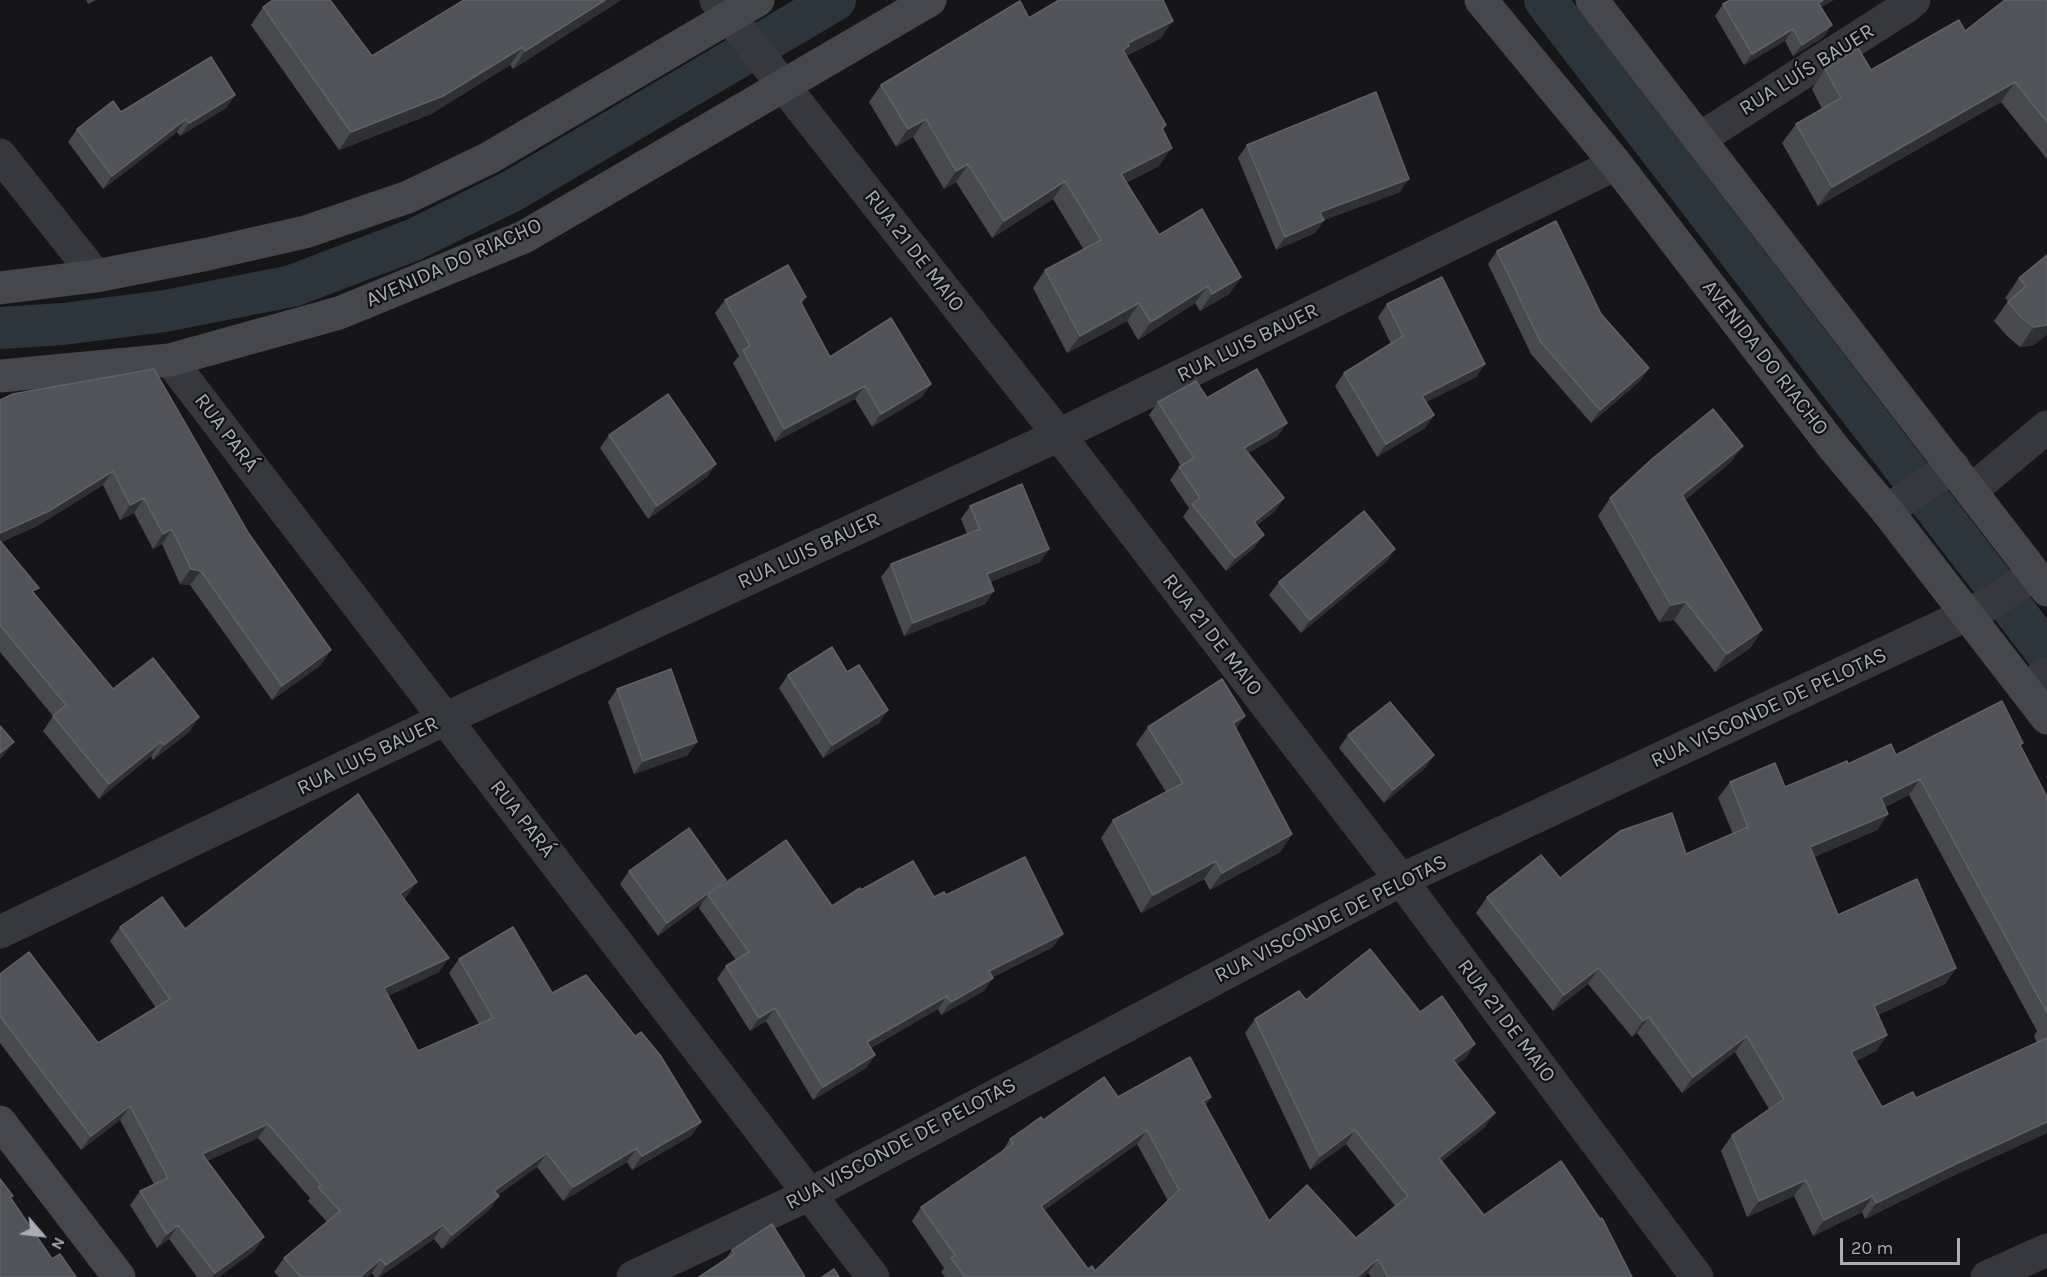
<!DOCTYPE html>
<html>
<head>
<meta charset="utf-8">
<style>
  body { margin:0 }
  #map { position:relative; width:2047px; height:1277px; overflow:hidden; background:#161618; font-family:Karla,sans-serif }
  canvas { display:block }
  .north { position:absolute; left:12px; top:1205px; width:60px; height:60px; -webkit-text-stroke:4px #111113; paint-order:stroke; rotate:118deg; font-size:16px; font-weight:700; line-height:24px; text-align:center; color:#a8adb8 }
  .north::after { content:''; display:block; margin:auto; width:21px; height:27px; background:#a8adb8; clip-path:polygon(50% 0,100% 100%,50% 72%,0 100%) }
  .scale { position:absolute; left:1840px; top:1238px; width:120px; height:27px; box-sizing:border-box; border:3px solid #a8adb8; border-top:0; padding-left:8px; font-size:18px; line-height:21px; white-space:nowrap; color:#a8adb8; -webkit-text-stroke:4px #111113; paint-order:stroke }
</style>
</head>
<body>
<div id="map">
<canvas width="2047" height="1277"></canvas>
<div class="north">N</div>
<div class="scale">20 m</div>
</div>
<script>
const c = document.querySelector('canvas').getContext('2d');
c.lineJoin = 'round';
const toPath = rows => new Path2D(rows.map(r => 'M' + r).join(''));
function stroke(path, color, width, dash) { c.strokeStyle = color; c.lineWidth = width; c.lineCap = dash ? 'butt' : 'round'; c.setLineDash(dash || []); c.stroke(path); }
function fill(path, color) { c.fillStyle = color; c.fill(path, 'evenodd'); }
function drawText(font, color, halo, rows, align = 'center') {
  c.font = font + ' Karla,sans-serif'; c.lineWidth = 4.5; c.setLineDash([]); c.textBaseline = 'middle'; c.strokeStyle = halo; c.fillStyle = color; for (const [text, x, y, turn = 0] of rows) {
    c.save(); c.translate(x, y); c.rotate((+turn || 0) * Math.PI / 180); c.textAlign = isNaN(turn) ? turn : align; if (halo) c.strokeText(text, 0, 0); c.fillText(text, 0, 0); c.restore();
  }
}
const canal = toPath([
  [1545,0,2047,653],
  [0,328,63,324,165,311,292,286,413,240,512,191,835,0]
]);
const street = toPath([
  [716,0,1059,435,1401,880,1697,1277],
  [1699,139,1907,6,1914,0],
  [0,155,96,276],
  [170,360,873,1277],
  [1972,490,2047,427],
  [1887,511,1953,466],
  [2025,688,2047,674],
  [0,932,445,719,1059,435,1616,164],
  [633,1277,810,1194,1401,880,1966,615,1989,604,2035,574],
  [1987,1277,2047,1250]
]);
const secondary = toPath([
  [1481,0,1616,164,1834,448,1887,511,2047,718],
  [1592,0,2047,590],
  [0,288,96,276,208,254,305,232,408,197,489,158,758,0],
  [0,376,170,360,339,313,524,237,930,0],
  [0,1122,119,1277]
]);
const wall = toPath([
  [86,0,96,0,88,4],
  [621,0,513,69,510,65,431,114,339,150,251,25,263,7,372,56],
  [2047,0,2047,159,2001,102,1818,206,1782,143,1796,124,1822,109,1812,89,1825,69,1871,70,1965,31],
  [1723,4,1821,8,1824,37,1793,56,1785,41,1744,65,1715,16],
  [1029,18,1161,38,1126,56,1166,125,1163,130,1159,166,1126,183,1159,235,1241,277,1229,294,1200,311,1195,303,1138,340,1127,321,1067,353,1033,288,1045,270,1084,250,1053,199,992,238,956,182,944,189,913,137,896,147,869,102,881,85],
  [235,95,226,108,180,136,177,132,103,189,68,142,77,129,121,112],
  [1247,145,1400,192,1324,220,1315,233,1276,250,1238,158],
  [1497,251,1601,314,1649,368,1640,381,1591,423,1531,354,1488,264],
  [2047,255,2034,345,2020,347,2007,336,1994,321,2008,301,2005,298,2019,278],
  [806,297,802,303,830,357,931,384,922,397,872,427,855,399,775,442,733,363,739,356,715,313,725,300],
  [1387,304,1485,364,1476,377,1426,402,1434,415,1425,428,1377,457,1335,386,1344,373,1391,344,1378,317],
  [154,369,321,665,272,700,190,585,180,584,162,544,153,549,134,513,120,520,103,485,39,525,1,542,34,594,113,689,199,717,189,732,153,760,151,756,99,799,43,731,53,716,0,652,0,400],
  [1207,398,1278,436,1248,453,1284,498,1275,511,1256,526,1254,548,1226,571,1183,517,1189,508,1170,480,1179,467,1181,466,1149,415,1158,402],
  [609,435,716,464,707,477,648,519,600,448],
  [1743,446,1730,463,1685,500,1762,630,1750,648,1715,672,1674,620,1659,622,1598,516,1610,498],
  [970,506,1049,549,1040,562,990,582,994,591,985,604,904,636,881,577,891,564,967,534,961,519],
  [1395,549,1386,562,1301,633,1269,595,1279,582],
  [847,672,888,710,879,723,823,758,779,688,788,675],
  [617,689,688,755,634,774,608,702],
  [1245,716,1236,728,1292,834,1280,852,1210,890,1204,879,1141,913,1101,838,1113,820,1166,792,1136,744,1148,727],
  [1348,735,1434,755,1425,768,1384,803,1339,748],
  [2021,747,2047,797,2047,1133,1948,1178,1865,1219,1862,1212,1813,1236,1794,1196,1747,1217,1721,1151,1732,1135,1769,1109,1735,1052,1682,1093,1637,1033,1632,1037,1588,984,1553,1011,1476,913,1487,897,1560,878,1686,854,1733,834,1718,798,1730,782,1785,787,1848,764,1896,755],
  [1909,795,2037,1031,2034,1036,2037,1043,1916,1098,1882,1107,1856,1061,1876,1051,1887,1035,1878,1015,1945,984,1956,968,1838,915,1814,857,1877,830,1888,814,1885,807],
  [629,871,726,880,722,885,832,906,861,890,934,897,946,895,1053,947,993,977,984,991,941,1015,938,1009,871,1048,875,1055,866,1068,813,1100,766,1021,750,1031,717,979,726,966,736,960,699,908,702,903,658,936,620,884],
  [407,896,404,899,439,972,388,996,418,1051,479,1024,449,973,459,959,552,993,701,1122,691,1136,632,1170,627,1162,563,1201,537,1167,498,1195,499,1196,489,1210,442,1249,434,1239,379,1277,375,1277,372,1273,367,1277,279,1277,274,1272,284,1258,327,1222,308,1201,310,1198,258,1138,207,1161,264,1237,254,1251,219,1277,197,1277,169,1239,157,1248,130,1205,140,1191,154,1184,120,1120,81,1150,0,1043,0,974,98,1043,156,1008,110,941,120,927,185,929],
  [1306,1000,1420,1012,1466,1058,1456,1064,1485,1127,1442,1161,1484,1215,1632,1277,1371,1277,1368,1273,1363,1277,945,1277,941,1272,944,1268,912,1221,921,1207,1002,1152,1010,1139,1043,1120,1118,1097,1211,1097,1206,1105,1269,1221,1356,1238,1395,1206,1346,1144,1310,1170,1245,1033,1255,1019],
  [1137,1144,1168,1201,1095,1271,1088,1269,1044,1210],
  [732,1250,805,1277,724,1261]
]);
const shadedWall = toPath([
  [605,0,621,0,513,69,525,51],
  [1823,0,1834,0,1810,14,1818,3],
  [1173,21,1161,38,1121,58,1110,68,1128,43],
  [1832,25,1824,37,1793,56,1802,45],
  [1793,29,1785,41,1744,65,1752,54],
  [523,47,510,65,431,114,339,150,351,132],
  [2015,82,2001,102,1818,206,1832,187],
  [235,95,226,108,180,136,189,123],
  [186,119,177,132,103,189,112,176],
  [926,119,913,137,896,147,908,129],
  [1172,148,1159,166,1109,192,1121,174],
  [968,164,956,182,944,189,956,171],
  [1409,179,1400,192,1311,225,1320,212],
  [1065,181,1053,199,992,238,1004,221],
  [1324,220,1315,233,1276,250,1285,237],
  [1241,277,1229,294,1200,311,1212,294],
  [1208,286,1195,303,1138,340,1151,322],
  [1139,303,1127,321,1067,353,1080,336],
  [2047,325,2047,335,2034,345,2020,347,2034,327],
  [1485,364,1476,377,1413,409,1422,396],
  [1649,368,1640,381,1591,423,1600,410],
  [931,384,922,397,872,427,881,414],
  [865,386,855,399,775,442,784,429],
  [1434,415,1425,428,1377,457,1386,444],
  [1287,423,1278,436,1235,461,1244,448],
  [1743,446,1730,463,1670,512,1682,495],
  [716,464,707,477,648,519,657,506],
  [113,471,103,485,39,525,0,543,0,533],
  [144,498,134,513,120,520,130,505],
  [1284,498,1275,511,1244,535,1254,522],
  [172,529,162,544,153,549,163,534],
  [1264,535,1254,548,1226,571,1235,558],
  [1049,549,1040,562,978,587,987,574],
  [1395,549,1386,562,1301,633,1310,620],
  [191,569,201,571,190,585,180,584],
  [994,591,985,604,904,636,913,623],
  [1686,602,1674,620,1659,622,1671,605],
  [1762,630,1750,648,1715,672,1727,654],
  [331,650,321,665,272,700,282,686],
  [888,710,879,723,823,758,832,745],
  [1245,716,1233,733,1233,723],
  [199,717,189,732,153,760,164,745],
  [14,742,3,756,0,759,0,753],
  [161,742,151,756,99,799,109,784],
  [697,742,688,755,634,774,643,761],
  [1434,755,1425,768,1384,803,1393,790],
  [1920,779,1909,795,1870,814,1881,798],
  [1888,814,1877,830,1799,863,1810,847],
  [1292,834,1280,852,1210,890,1222,873],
  [1216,861,1204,879,1141,913,1153,895],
  [726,880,717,893,708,895,702,903,658,936,667,923],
  [417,882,407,896,390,908,400,894],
  [1063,934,1053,947,980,984,989,971],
  [449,958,439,972,375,1002,384,988],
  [1599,968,1588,984,1553,1011,1564,995],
  [1956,968,1945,984,1863,1022,1874,1006],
  [993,978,984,991,941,1015,951,1002],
  [947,996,938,1009,858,1055,867,1042],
  [775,1008,766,1021,750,1031,759,1018],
  [1649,1017,1637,1033,1632,1037,1643,1021],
  [1887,1035,1876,1051,1840,1068,1851,1052],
  [1747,1036,1735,1052,1682,1093,1693,1077],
  [1475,1044,1466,1058,1443,1074,1453,1060],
  [875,1055,866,1068,813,1100,823,1087],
  [1211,1097,1202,1111,1203,1101],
  [130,1106,120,1120,81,1150,91,1136],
  [1495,1113,1485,1127,1429,1172,1439,1158],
  [701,1122,691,1136,632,1170,642,1156],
  [2047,1122,2047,1133,1948,1178,1865,1219,1876,1203,1960,1162],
  [268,1124,258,1138,192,1168,202,1154],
  [1147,1130,1137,1144,1031,1220,1041,1206],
  [1355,1130,1346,1144,1310,1170,1320,1156],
  [637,1148,627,1162,563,1201,573,1187],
  [547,1153,537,1167,484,1205,494,1191],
  [1806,1180,1794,1196,1747,1217,1759,1201],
  [499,1196,489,1210,442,1249,452,1235],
  [1873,1196,1862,1212,1813,1236,1824,1220],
  [178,1225,169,1239,157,1248,167,1234],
  [443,1225,434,1239,378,1277,386,1265],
  [264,1237,254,1251,219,1277,212,1277,215,1273],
  [381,1259,372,1273,367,1277,360,1277],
  [1378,1259,1368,1273,1363,1277,1357,1277]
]);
const building = toPath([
  [273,0,330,0,372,56,464,0,605,0,525,51,523,47,443,96,351,132,263,7,273,0],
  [1059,0,1163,0,1173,21,1128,43,1129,46,1123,50,1166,125,1162,128,1172,148,1121,174,1159,235,1202,209,1241,277,1212,294,1208,286,1151,322,1139,303,1080,336,1045,270,1101,240,1065,181,1004,221,968,164,956,171,926,119,908,129,881,85,1020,1,1029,18,1059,0],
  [1730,0,1823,0,1818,3,1832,25,1802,45,1793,29,1752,54,1723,4,1730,0],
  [2005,0,2047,0,2047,122,2015,82,1832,187,1796,124,1841,98,1825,69,1858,48,1871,70,1959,20,1965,31,2005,0],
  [211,57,235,95,189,123,186,119,112,176,77,129,113,101,121,112,211,57],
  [1376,92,1409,179,1320,212,1324,220,1285,237,1247,145,1376,92],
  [1556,221,1601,314,1649,368,1600,410,1540,341,1497,251,1556,221],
  [2047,255,2047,325,2034,327,2021,317,2008,302,2026,286,2019,278,2047,255],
  [788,265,806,297,800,301,830,357,891,318,931,384,881,414,865,386,784,429,743,350,750,346,725,300,788,265],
  [1442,277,1485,364,1422,396,1434,415,1386,444,1344,373,1403,336,1387,304,1442,277],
  [154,369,249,534,331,650,282,686,201,571,191,569,172,529,163,534,144,498,130,505,113,471,49,511,0,533,0,400,13,394,154,369],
  [1257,369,1287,423,1244,448,1284,498,1254,522,1264,535,1235,558,1192,504,1200,498,1179,467,1194,458,1158,402,1196,381,1207,398,1257,369],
  [668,394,716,464,657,506,609,435,668,394],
  [1713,409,1743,446,1682,495,1762,630,1727,654,1686,602,1671,605,1610,498,1652,459,1713,409],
  [1022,484,1049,549,987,574,994,591,913,623,891,564,980,529,970,506,1022,484],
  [1364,511,1395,549,1310,620,1279,582,1364,511],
  [0,541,39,588,32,591,113,689,153,658,199,717,164,745,161,742,109,784,53,716,66,705,0,625,0,541],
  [832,647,847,672,859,665,888,710,832,745,788,675,832,647],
  [671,669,697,742,643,761,617,689,671,669],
  [1222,679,1245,716,1233,723,1292,834,1222,873,1216,861,1153,895,1113,820,1183,783,1148,727,1222,679],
  [2002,701,2023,743,2020,745,2047,797,2047,1013,1920,779,1881,798,1888,814,1810,847,1838,915,1917,879,1956,968,1874,1006,1887,1035,1851,1052,1882,1107,1913,1092,1916,1098,2047,1038,2047,1122,1960,1162,1876,1203,1873,1196,1824,1220,1806,1180,1759,1201,1732,1135,1784,1099,1747,1036,1693,1077,1649,1017,1643,1021,1599,968,1564,995,1487,897,1541,855,1560,878,1620,831,1672,813,1686,854,1748,827,1730,782,1775,763,1785,787,1847,761,1848,764,1891,744,1896,755,2002,701],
  [1390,702,1434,755,1393,790,1348,735,1390,702],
  [0,726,14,742,0,753,0,726],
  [358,794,417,882,400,894,449,958,384,988,418,1051,493,1018,459,959,513,927,552,993,586,975,635,1036,641,1032,660,1055,701,1122,642,1156,637,1148,573,1187,547,1153,494,1191,499,1196,452,1235,443,1225,386,1265,381,1259,360,1277,301,1277,284,1258,340,1211,318,1187,321,1185,268,1124,202,1154,264,1237,215,1273,178,1225,167,1234,140,1191,168,1178,130,1106,91,1136,0,1016,0,974,29,952,98,1043,170,999,120,927,162,897,185,929,358,794],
  [689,828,726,880,667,923,629,871,689,828],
  [786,840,832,906,860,888,861,890,913,861,934,897,944,892,946,895,1025,857,1063,934,989,971,993,978,951,1002,947,996,867,1042,875,1055,823,1087,775,1008,759,1018,726,966,749,952,708,895,786,840],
  [1370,949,1420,1012,1442,996,1475,1044,1453,1060,1495,1113,1439,1158,1484,1215,1561,1161,1600,1219,1602,1218,1632,1277,1388,1277,1378,1259,1357,1277,965,1277,951,1258,955,1255,921,1207,1013,1144,1010,1139,1041,1117,1043,1120,1104,1077,1118,1097,1190,1057,1211,1097,1203,1101,1269,1221,1307,1185,1356,1238,1408,1196,1355,1130,1320,1156,1255,1019,1299,991,1306,1000,1370,949],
  [1147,1130,1179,1190,1095,1271,1092,1266,1088,1269,1041,1206,1147,1130],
  [0,1179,13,1196,10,1197,52,1259,60,1254,76,1277,0,1277,0,1179],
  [772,1224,805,1277,699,1277,734,1254,732,1250,772,1224],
  [834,1269,839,1277,822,1277,834,1269]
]);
const streetNames = [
  ["RUA LUÍS BAUER",1807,70,-32],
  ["RUA 21 DE MAIO",914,251,52],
  ["AVENIDA DO RIACHO",454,263,-24],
  ["RUA LUIS BAUER",1248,343,-26],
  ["AVENIDA DO RIACHO",1765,358,52],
  ["RUA PARÁ",226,433,53],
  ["RUA LUIS BAUER",809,551,-25],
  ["RUA 21 DE MAIO",1212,635,52],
  ["RUA VISCONDE DE PELOTAS",1769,708,-25],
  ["RUA LUIS BAUER",368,756,-26],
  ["RUA PARÁ",522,819,52],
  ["RUA VISCONDE DE PELOTAS",1331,919,-27],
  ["RUA 21 DE MAIO",1506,1021,53],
  ["RUA VISCONDE DE PELOTAS",901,1144,-28]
];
stroke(canal, '#2c353c', 42);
stroke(street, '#37383d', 33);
stroke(secondary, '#45474d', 33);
fill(wall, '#47494d');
fill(shadedWall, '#2f3033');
fill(building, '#525359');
stroke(building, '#5f6168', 1.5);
drawText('21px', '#a8adb8', '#111113', streetNames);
</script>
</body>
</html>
